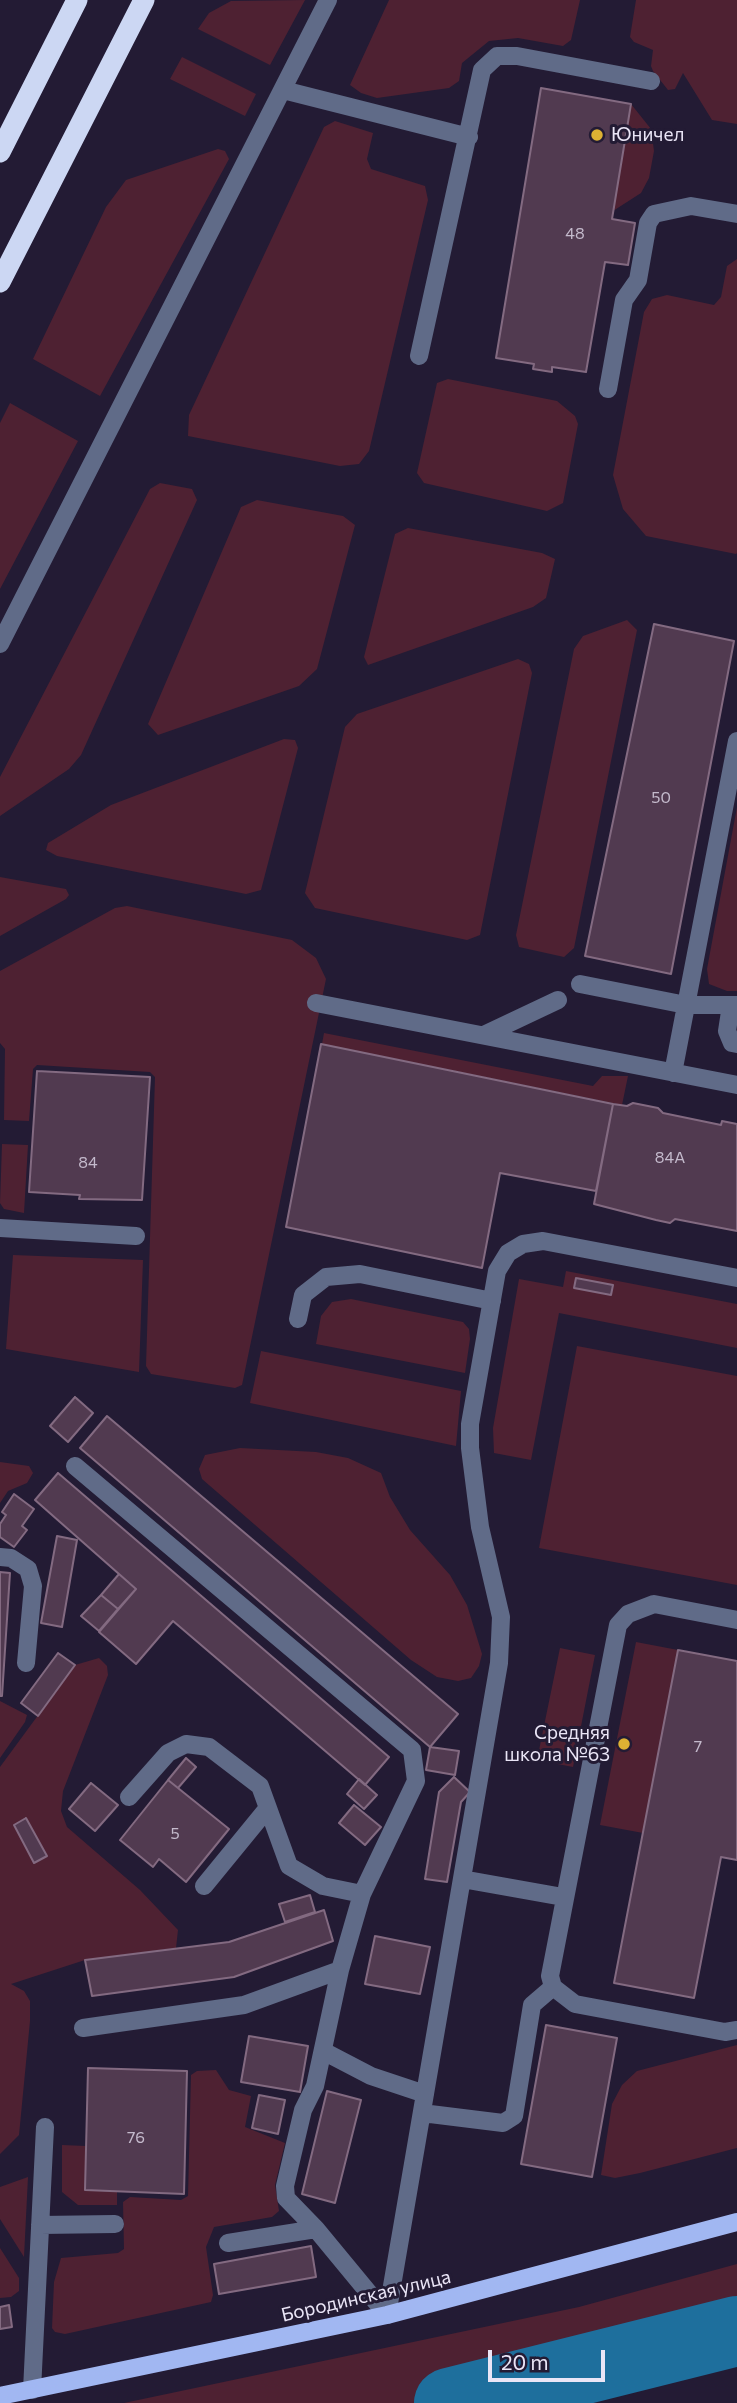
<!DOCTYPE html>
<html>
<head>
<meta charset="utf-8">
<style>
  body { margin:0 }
  #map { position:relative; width:737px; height:2403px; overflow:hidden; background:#231b34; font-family:Commissioner,sans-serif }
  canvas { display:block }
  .scale { position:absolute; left:488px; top:2350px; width:117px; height:32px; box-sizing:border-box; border:4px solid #eae5f6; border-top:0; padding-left:9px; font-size:21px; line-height:24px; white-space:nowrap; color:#eae5f6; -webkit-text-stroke:5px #231b34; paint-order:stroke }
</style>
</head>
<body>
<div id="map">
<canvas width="737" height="2403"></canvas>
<div class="scale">20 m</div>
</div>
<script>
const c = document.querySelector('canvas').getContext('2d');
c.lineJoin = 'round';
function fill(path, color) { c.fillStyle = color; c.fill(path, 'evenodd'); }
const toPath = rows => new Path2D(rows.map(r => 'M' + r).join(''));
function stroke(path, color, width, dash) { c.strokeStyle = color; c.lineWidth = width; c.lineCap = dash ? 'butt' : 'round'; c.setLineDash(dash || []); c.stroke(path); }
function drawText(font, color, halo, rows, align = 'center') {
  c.font = font + ' Commissioner,sans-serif'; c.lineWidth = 6; c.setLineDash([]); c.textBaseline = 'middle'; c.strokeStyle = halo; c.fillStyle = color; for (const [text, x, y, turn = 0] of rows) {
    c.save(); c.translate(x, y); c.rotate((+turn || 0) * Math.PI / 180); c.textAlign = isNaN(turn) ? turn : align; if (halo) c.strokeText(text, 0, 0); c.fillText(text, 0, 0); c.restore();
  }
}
const green = toPath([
  [305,0,270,65,198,29,209,13,231,1],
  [389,0,580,0,571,40,563,46,518,38,489,41,462,63,459,81,449,88,377,98,361,93,350,85],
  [636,0,737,0,737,124,712,120,683,73,675,89,668,90,653,71,651,66,653,50,634,42,630,37],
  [182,57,256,94,245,116,170,79],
  [631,104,651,129,654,151,649,178,641,193,613,211],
  [335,121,373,133,367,159,371,169,425,186,428,200,369,451,359,464,340,466,188,436,189,415,324,127],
  [218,149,225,151,229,159,100,396,33,359,106,207,126,180],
  [737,259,737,553,736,554,646,536,623,509,613,475,644,312,652,299,667,295,714,305,721,297,727,266],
  [448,379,557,401,575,416,578,424,563,503,547,511,424,483,417,473,437,383],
  [10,403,78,441,0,589,0,423],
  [160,483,192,489,197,500,81,755,69,769,0,816,0,777,150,489],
  [257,500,343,516,355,525,317,669,299,686,158,735,148,724,241,507],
  [408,528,542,553,555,559,546,598,533,607,368,665,364,657,395,534],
  [627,620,637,630,574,948,564,957,519,947,516,935,574,649,583,636],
  [518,659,529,664,532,673,480,935,467,940,315,908,305,893,345,727,357,714],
  [284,739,295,740,298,748,261,890,246,894,57,856,46,850,48,843,111,805],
  [737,807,737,991,727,991,709,984,707,969],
  [0,877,66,889,69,895,66,899,0,936],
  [127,906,292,940,316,958,326,979,242,1385,235,1388,151,1374,146,1366,155,1077,150,1072,37,1065,33,1069,29,1121,4,1120,5,1049,0,1043,0,971,115,908],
  [324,1033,593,1086,602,1076,628,1076,622,1105,322,1044],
  [2,1144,28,1145,24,1213,4,1209,0,1203],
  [13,1255,143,1260,139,1372,6,1349],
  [566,1271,737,1304,737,1348,559,1313,531,1460,494,1453,493,1428,519,1279,563,1287],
  [351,1299,463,1322,469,1329,470,1339,465,1373,316,1344,321,1316,332,1302],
  [577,1346,737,1376,737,1585,539,1548],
  [261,1351,461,1391,456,1446,250,1403],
  [240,1448,316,1452,348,1458,381,1473,390,1497,410,1530,450,1575,467,1605,482,1654,479,1666,471,1678,458,1681,437,1677,411,1660,202,1479,199,1469,205,1455],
  [0,1462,29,1466,33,1473,27,1483,8,1491,0,1503],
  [636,1642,678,1650,643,1833,600,1825],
  [560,1648,595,1655,573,1767,537,1760],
  [99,1658,107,1666,108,1675,63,1791,61,1811,67,1827,140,1890,178,1930,176,1948,85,1960,11,1984,24,1991,30,2001,30,2021,19,2135,0,2154,0,1767,75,1665],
  [0,1701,27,1715,25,1722,0,1758],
  [737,2045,737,2148,640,2173,615,2178,601,2175,612,2104,622,2085,637,2071],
  [216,2070,229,2090,251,2096,245,2127,285,2143,275,2185,279,2211,272,2217,214,2227,206,2247,213,2295,211,2302,65,2334,55,2332,52,2328,54,2282,61,2258,118,2253,124,2249,123,2202,130,2197,181,2200,188,2196,191,2075,197,2071],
  [62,2145,86,2146,85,2190,117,2191,117,2205,78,2205,62,2192],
  [28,2177,24,2257,0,2219,0,2187],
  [0,2248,19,2278,19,2291,11,2297,0,2298],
  [737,2264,737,2360,579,2403,124,2403,579,2307]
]);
const river = toPath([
  [449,2403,737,2331]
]);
const building = toPath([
  [541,88,631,104,612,219,635,223,628,265,605,262,586,372,552,367,552,372,533,369,534,364,496,358,541,88],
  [654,624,734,641,671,974,585,956,654,624],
  [321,1044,613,1104,596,1191,500,1173,482,1268,286,1227,321,1044],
  [37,1071,150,1077,142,1200,79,1199,80,1195,29,1192,37,1071],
  [633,1103,658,1108,663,1113,721,1125,722,1121,737,1124,737,1231,675,1219,670,1223,656,1220,594,1204,613,1104,627,1106,633,1103],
  [576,1278,613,1285,611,1295,574,1288,576,1278],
  [75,1397,93,1413,68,1442,50,1426,75,1397],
  [107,1416,458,1714,430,1747,80,1448,107,1416],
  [58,1473,389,1757,365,1785,173,1621,136,1664,99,1632,136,1589,35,1500,58,1473],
  [14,1494,34,1509,22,1526,27,1530,14,1547,0,1537,0,1524,6,1515,2,1512,14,1494],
  [57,1536,77,1540,62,1627,41,1623,57,1536],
  [0,1572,10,1573,2,1696,0,1696,0,1572],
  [119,1574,136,1589,118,1609,101,1595,119,1574],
  [101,1595,118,1609,99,1631,81,1616,101,1595],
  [678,1650,737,1661,737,1860,721,1857,694,1998,614,1983,678,1650],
  [58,1653,75,1665,38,1716,21,1703,58,1653],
  [430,1747,459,1751,455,1775,426,1770,430,1747],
  [186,1758,196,1767,178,1788,168,1780,186,1758],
  [454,1777,470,1792,461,1802,447,1882,425,1879,439,1792,454,1777],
  [359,1779,377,1795,364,1809,347,1794,359,1779],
  [168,1780,229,1829,186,1882,159,1859,153,1867,120,1840,168,1780],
  [91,1783,118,1805,95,1831,69,1809,91,1783],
  [354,1805,381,1827,365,1845,339,1823,354,1805],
  [26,1818,47,1856,34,1863,14,1825,26,1818],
  [310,1895,315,1912,285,1922,279,1904,310,1895],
  [324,1910,333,1941,234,1977,92,1996,85,1960,229,1942,324,1910],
  [375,1936,430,1947,420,1994,365,1984,375,1936],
  [546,2025,617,2038,592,2177,521,2164,546,2025],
  [249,2036,308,2046,300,2092,241,2082,249,2036],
  [88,2068,187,2071,184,2194,85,2190,88,2068],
  [327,2091,361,2100,335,2203,302,2194,327,2091],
  [259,2095,285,2100,278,2134,252,2128,259,2095],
  [311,2246,316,2277,219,2294,214,2264,311,2246],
  [9,2305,12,2327,0,2329,0,2307,9,2305]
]);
const minor = toPath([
  [283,90,469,137],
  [419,356,482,70,497,56,517,56,651,81],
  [608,389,624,300,638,280,648,223,654,214,691,206,737,214],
  [0,644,328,0],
  [580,984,686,1005,737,1005],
  [316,1003,737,1085],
  [731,1005,727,1031,732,1043,737,1044],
  [484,1035,558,1000],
  [673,1073,737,741],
  [0,1228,136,1236],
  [298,1319,303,1295,326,1277,360,1274,492,1301],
  [75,1466,412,1750,416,1781,362,1894,340,1970,315,2086,303,2110,285,2186,286,2198,316,2229,387,2315],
  [0,1557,11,1558,28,1569,33,1586,26,1663],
  [737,1620,654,1604,628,1614,618,1625,550,1976,553,1987,575,2004,725,2032,737,2030],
  [129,1797,168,1753,186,1744,209,1747,260,1786,289,1866,323,1886,362,1894],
  [462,1879,563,1897],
  [204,1886,267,1809],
  [83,2028,244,2005,340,1970],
  [323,2051,371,2076,425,2094],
  [422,2113,503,2123,514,2116,532,2005,553,1987],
  [40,2225,115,2224],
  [228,2243,316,2229],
  [387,2315,499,1663,501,1617,480,1527,470,1448,470,1424,497,1271,508,1253,523,1244,543,1241,737,1278],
  [32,2390,45,2127]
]);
const major = toPath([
  [0,2396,387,2315,737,2222]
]);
const highway = toPath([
  [0,152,77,0],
  [0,282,144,0]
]);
const markers = [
  [597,135,7,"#ddb133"],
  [624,1744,7,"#ddb133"]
];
const numberNames = [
  ["48",575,234],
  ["50",661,798],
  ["84А",670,1158],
  ["84",88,1163],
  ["7",698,1747],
  ["5",175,1834],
  ["76",136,2138]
];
const poiNames = [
  ["Юничел",611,135],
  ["Средняя",610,1733,"right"],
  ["школа №63",610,1755,"right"]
];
const streetNames = [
  ["Бородинская улица",366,2296,-13]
];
fill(green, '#4e2132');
stroke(river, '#1e6f9d', 70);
fill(building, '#513a50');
stroke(building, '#836a81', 2);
stroke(minor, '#606b88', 18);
stroke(major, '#a1b7f2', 18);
stroke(highway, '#ccd7f3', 21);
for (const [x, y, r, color] of markers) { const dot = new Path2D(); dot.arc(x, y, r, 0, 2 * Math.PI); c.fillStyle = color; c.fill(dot); stroke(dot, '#231b34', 2.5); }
drawText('16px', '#c4bacc', null, numberNames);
drawText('19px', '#eae5f6', '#231b34', poiNames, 'left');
drawText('19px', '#eae5f6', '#231b34', streetNames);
</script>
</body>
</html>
